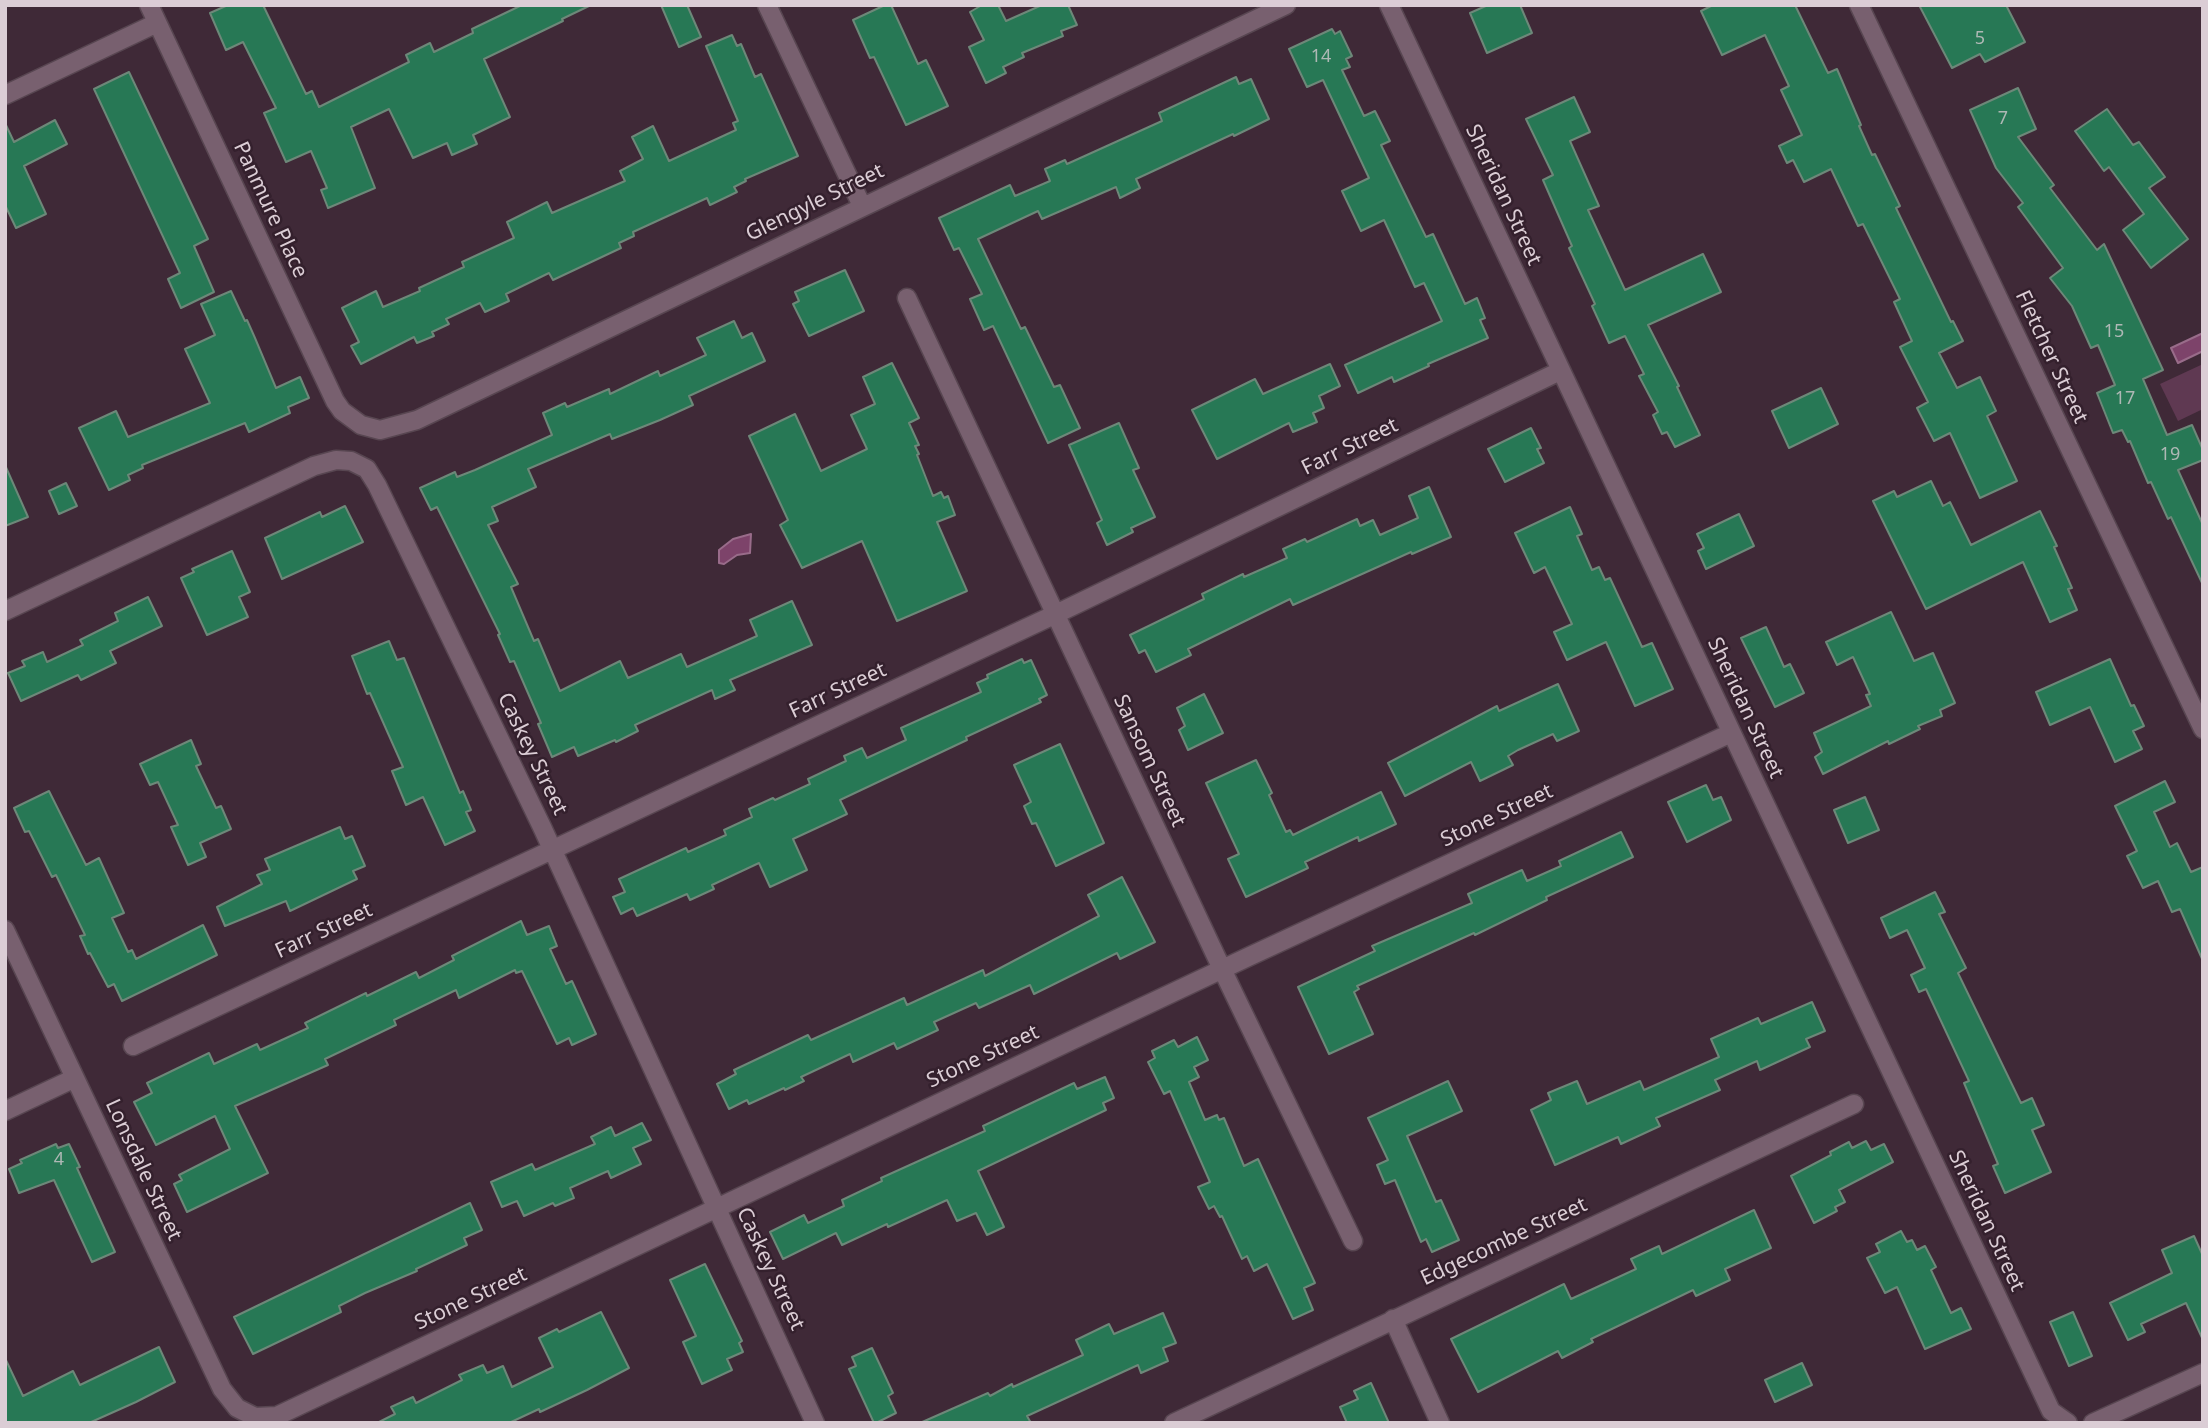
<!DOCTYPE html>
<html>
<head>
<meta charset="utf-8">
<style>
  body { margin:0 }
  #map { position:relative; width:2208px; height:1428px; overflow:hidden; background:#3f2937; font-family:"Noto Sans",sans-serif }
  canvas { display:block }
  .frame { position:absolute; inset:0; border:7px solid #dbcdd5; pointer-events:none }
</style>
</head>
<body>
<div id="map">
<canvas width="2208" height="1428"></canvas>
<div class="frame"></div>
</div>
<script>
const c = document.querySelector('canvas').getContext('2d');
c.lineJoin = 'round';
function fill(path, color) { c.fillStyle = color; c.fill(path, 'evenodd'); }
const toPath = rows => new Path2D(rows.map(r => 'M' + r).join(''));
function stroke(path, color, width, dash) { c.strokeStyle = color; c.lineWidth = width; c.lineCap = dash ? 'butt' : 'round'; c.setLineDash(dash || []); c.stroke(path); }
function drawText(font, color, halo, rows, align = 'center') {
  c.font = font + ' "Noto Sans",sans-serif'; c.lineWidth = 5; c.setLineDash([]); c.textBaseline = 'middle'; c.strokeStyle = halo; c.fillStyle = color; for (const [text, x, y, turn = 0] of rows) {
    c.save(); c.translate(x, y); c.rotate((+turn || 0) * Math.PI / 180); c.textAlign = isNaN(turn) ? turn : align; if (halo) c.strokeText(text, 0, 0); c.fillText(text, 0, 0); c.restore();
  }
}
const green = toPath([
  [2203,364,2203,409,2178,421,2160,384]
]);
const water = toPath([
  [2203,333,2203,351,2178,363,2171,348,2203,333],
  [751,534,750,553,737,555,724,564,719,563,719,550,733,539,751,534]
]);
const building = toPath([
  [228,5,263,5,306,94,312,91,319,107,409,62,406,55,430,43,434,52,473,33,472,29,522,5,591,5,562,19,563,21,484,59,510,117,473,135,477,144,452,155,447,143,413,158,389,109,351,127,375,188,328,208,321,190,327,188,311,151,286,162,264,113,276,108,243,42,226,50,210,13,228,5],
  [661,5,687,5,701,37,679,47,661,5],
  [885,5,891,5,918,64,926,60,948,106,906,125,874,57,870,58,853,20,885,5],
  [982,5,998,5,1006,21,1042,5,1068,5,1077,25,1061,31,1063,36,1022,53,1024,57,1003,67,1006,73,986,83,969,47,984,40,970,12,982,5],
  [1488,5,1520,5,1532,33,1487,53,1470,13,1488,5],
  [1713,5,1795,5,1828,73,1837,69,1861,125,1859,126,1872,155,1875,154,1900,206,1896,208,1951,322,1953,321,1963,341,1939,353,1957,388,1980,377,1996,411,1987,416,2017,481,1980,498,1950,433,1934,441,1917,408,1928,402,1900,347,1912,341,1894,302,1900,299,1863,224,1858,226,1831,169,1804,182,1793,160,1787,163,1779,146,1802,135,1781,90,1789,86,1765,35,1722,55,1701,11,1713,5],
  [1919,5,2006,5,2025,42,1985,62,1980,54,1952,68,1919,5],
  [1332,29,1335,34,1340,31,1352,56,1346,59,1350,67,1342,70,1364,116,1375,111,1390,141,1381,145,1426,237,1433,234,1465,304,1477,298,1485,318,1480,320,1488,338,1428,364,1429,366,1394,382,1392,377,1358,393,1345,365,1442,321,1424,283,1415,287,1384,220,1361,231,1342,191,1369,178,1323,80,1307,87,1289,49,1332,29],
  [732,35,737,46,741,44,755,77,761,74,798,156,745,179,746,181,734,187,737,192,710,205,707,198,633,232,634,236,619,243,621,248,553,280,549,273,506,294,509,301,485,312,480,303,446,319,449,324,432,332,434,336,417,343,414,337,361,364,351,346,359,342,342,308,376,291,383,307,420,291,419,288,464,267,462,262,514,238,507,222,547,202,552,213,625,181,620,171,643,159,632,137,653,126,669,161,736,130,733,123,738,121,706,46,732,35],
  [129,72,208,239,194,246,214,292,181,308,168,279,180,273,94,89,129,72],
  [1236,77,1239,84,1251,79,1269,119,1234,136,1233,134,1136,179,1140,188,1120,198,1116,187,1042,219,1038,211,978,239,1021,329,1025,327,1054,387,1060,385,1080,428,1048,443,993,326,984,330,970,299,982,294,959,248,954,250,939,218,1010,185,1015,196,1050,181,1045,169,1065,160,1067,164,1162,121,1159,113,1236,77],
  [2018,88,2036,129,2018,137,2054,185,2050,188,2097,250,2104,244,2163,370,2143,379,2167,435,2192,425,2203,450,2203,460,2178,470,2203,525,2203,585,2171,517,2168,519,2151,482,2148,483,2130,441,2128,442,2122,430,2113,433,2097,393,2115,385,2098,345,2091,348,2072,306,2050,278,2063,268,2018,207,2023,203,1996,168,1970,110,2018,88],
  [1574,97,1590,132,1570,141,1599,206,1588,210,1625,290,1703,254,1721,292,1648,325,1679,386,1677,387,1700,435,1675,447,1667,432,1662,434,1653,415,1658,412,1639,376,1644,374,1625,336,1609,343,1592,306,1595,304,1569,248,1572,246,1543,180,1553,175,1526,119,1574,97],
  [2107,109,2133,145,2139,142,2165,177,2149,188,2188,239,2151,268,2123,230,2144,214,2109,167,2104,171,2075,131,2107,109],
  [55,120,67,144,24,166,46,214,16,228,5,205,5,123,14,142,55,120],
  [845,270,864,311,809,336,793,304,799,301,795,292,845,270],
  [231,291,245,321,247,320,255,338,276,388,300,377,309,398,288,407,290,413,249,432,245,423,142,465,143,468,128,475,130,480,109,490,79,428,116,411,128,437,210,403,185,349,215,335,201,304,231,291],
  [734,321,742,338,752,333,765,361,689,396,693,405,660,420,612,439,610,434,528,469,536,487,492,507,498,521,488,525,518,584,511,587,534,641,538,639,560,691,620,661,628,678,681,654,687,667,757,636,750,620,792,601,812,645,730,680,735,690,715,699,712,690,635,725,638,731,616,742,615,740,578,756,574,747,552,757,538,724,541,723,514,661,510,662,498,635,500,634,437,507,431,510,420,488,455,472,457,477,475,470,552,435,543,413,565,403,567,407,609,389,610,394,658,371,660,376,706,355,697,338,734,321],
  [892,363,919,418,909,423,919,445,915,446,919,454,917,455,933,496,941,492,944,498,948,496,955,515,937,522,967,591,897,621,862,541,802,568,780,525,788,520,749,436,795,414,821,471,867,449,851,415,875,404,863,377,892,363],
  [1330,364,1340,386,1319,396,1324,408,1313,413,1317,422,1293,432,1289,423,1217,459,1192,410,1255,379,1263,394,1330,364],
  [1821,388,1838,424,1789,448,1772,411,1821,388],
  [1119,423,1139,468,1133,470,1155,517,1131,528,1133,532,1107,545,1097,523,1102,520,1069,445,1119,423],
  [1531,428,1541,448,1537,449,1544,463,1505,482,1488,449,1531,428],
  [5,465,28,517,5,526,5,465],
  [1931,481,1943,506,1950,502,1971,545,2040,511,2057,546,2054,547,2072,588,2068,589,2077,610,2050,622,2023,562,1926,609,1873,501,1894,491,1897,497,1931,481],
  [66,483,77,506,59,514,49,491,66,483],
  [1429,487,1451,537,1412,554,1411,552,1293,605,1290,599,1188,649,1191,655,1156,672,1145,650,1139,653,1130,635,1204,599,1202,594,1243,574,1244,577,1287,558,1283,549,1305,539,1307,542,1357,519,1360,526,1373,520,1380,535,1418,518,1409,496,1429,487],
  [345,506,363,542,282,579,265,538,320,512,322,517,345,506],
  [1570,507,1582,534,1577,536,1592,570,1599,567,1605,580,1610,578,1642,647,1652,643,1673,689,1635,706,1606,642,1567,660,1554,632,1572,624,1545,567,1534,573,1515,533,1570,507],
  [1739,514,1754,546,1706,569,1698,551,1704,548,1697,534,1739,514],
  [232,551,250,592,239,597,248,617,207,635,181,578,194,572,192,569,232,551],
  [148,597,162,626,110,651,116,663,81,680,78,675,21,701,8,673,25,666,22,661,43,652,47,662,83,645,80,640,118,621,115,613,148,597],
  [1891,612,1914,661,1933,653,1955,703,1940,710,1942,716,1918,726,1920,729,1889,744,1888,741,1823,774,1815,757,1822,752,1814,733,1871,706,1866,695,1870,694,1853,657,1837,665,1826,642,1891,612],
  [1766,627,1784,667,1790,664,1804,693,1775,707,1741,638,1766,627],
  [389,641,397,660,404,658,460,793,463,791,471,810,466,812,475,831,445,845,423,797,406,805,392,771,403,767,370,693,367,694,352,656,389,641],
  [1022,659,1024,663,1031,660,1047,695,1039,699,1041,702,966,737,967,740,840,800,847,814,793,839,807,870,770,887,759,863,712,885,714,889,690,900,687,894,637,916,633,908,621,914,613,897,625,892,619,879,686,848,688,852,726,835,724,830,752,817,749,809,773,798,775,800,810,784,808,779,846,761,844,756,862,748,867,758,906,740,901,728,981,692,977,683,988,678,987,675,1022,659],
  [2110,659,2131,706,2134,705,2144,726,2133,731,2142,749,2115,762,2090,707,2050,725,2036,692,2110,659],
  [1558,684,1579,731,1557,741,1553,734,1518,750,1508,756,1513,765,1480,781,1471,762,1405,796,1388,763,1497,706,1499,711,1558,684],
  [1204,694,1223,733,1188,750,1179,730,1185,726,1177,708,1204,694],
  [191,740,201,764,196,766,216,808,221,806,231,829,200,843,206,857,188,865,171,827,178,825,158,782,150,785,140,764,191,740],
  [1060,744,1104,843,1056,866,1036,823,1032,824,1024,806,1031,802,1014,765,1060,744],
  [1256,760,1272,793,1269,795,1286,832,1290,830,1293,835,1381,792,1396,824,1359,841,1358,837,1305,862,1308,868,1246,897,1228,859,1239,854,1206,783,1256,760],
  [2165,781,2175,802,2154,812,2170,847,2177,843,2191,872,2203,867,2203,961,2180,909,2172,912,2158,881,2143,888,2127,856,2137,851,2115,806,2165,781],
  [1706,785,1713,800,1721,797,1731,820,1687,842,1668,802,1706,785],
  [49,791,86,865,99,858,124,913,112,918,128,952,132,950,136,959,203,925,217,955,122,1001,114,984,108,987,90,953,88,954,80,936,85,935,56,875,52,877,29,831,25,832,14,808,49,791],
  [1865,797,1879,830,1848,843,1834,810,1865,797],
  [340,827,345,839,352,836,365,866,353,871,357,879,290,911,286,901,225,926,217,907,262,884,257,875,270,870,265,859,340,827],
  [1621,832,1633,857,1546,897,1547,900,1475,935,1474,933,1357,986,1359,989,1354,992,1373,1034,1329,1054,1298,987,1375,951,1372,946,1472,903,1468,894,1522,870,1527,881,1561,866,1559,861,1621,832],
  [1122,877,1155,942,1120,959,1117,953,1034,994,1030,985,979,1008,976,1003,934,1022,938,1030,897,1049,894,1043,853,1062,850,1054,801,1077,804,1081,785,1090,784,1088,749,1104,747,1100,729,1109,717,1084,736,1074,734,1070,808,1035,811,1040,904,998,907,1005,983,970,985,976,1099,916,1088,895,1122,877],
  [1935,892,1945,912,1939,914,1966,968,1958,973,2021,1103,2032,1098,2044,1125,2032,1130,2051,1172,2005,1193,1993,1166,1998,1164,1964,1083,1969,1081,1926,989,1919,992,1911,975,1925,968,1907,930,1890,938,1881,918,1935,892],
  [521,921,527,935,549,926,557,946,550,949,566,984,572,981,596,1034,572,1045,569,1038,557,1044,522,971,516,973,515,970,459,998,456,990,394,1020,396,1025,325,1059,328,1065,235,1106,268,1173,187,1212,174,1184,182,1180,179,1175,230,1149,215,1116,156,1145,134,1102,152,1093,147,1083,209,1053,214,1064,257,1044,260,1050,308,1028,305,1023,366,993,367,996,416,972,419,978,454,960,452,956,521,921],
  [1812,1002,1825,1031,1806,1039,1810,1047,1760,1070,1757,1061,1715,1080,1720,1090,1656,1118,1660,1126,1621,1144,1618,1137,1555,1165,1531,1110,1551,1100,1548,1093,1577,1081,1587,1104,1640,1081,1644,1090,1719,1057,1711,1039,1758,1018,1761,1024,1812,1002],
  [1197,1037,1208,1060,1194,1067,1199,1077,1189,1082,1205,1120,1217,1115,1219,1120,1224,1118,1244,1166,1258,1159,1315,1283,1304,1288,1313,1310,1293,1319,1267,1264,1254,1271,1247,1256,1242,1259,1222,1216,1220,1217,1214,1206,1209,1209,1198,1187,1210,1182,1170,1091,1164,1094,1148,1062,1155,1058,1152,1051,1174,1040,1178,1047,1197,1037],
  [1105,1077,1114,1098,1103,1103,1106,1110,978,1171,1004,1227,987,1235,976,1213,957,1221,947,1200,888,1227,887,1224,842,1245,836,1233,783,1259,770,1232,804,1215,808,1223,844,1206,842,1200,882,1181,881,1178,985,1131,983,1126,1074,1083,1077,1089,1105,1077],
  [1448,1081,1462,1111,1407,1136,1436,1202,1441,1200,1459,1240,1432,1252,1426,1239,1421,1242,1395,1180,1385,1184,1377,1165,1388,1160,1368,1118,1448,1081],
  [642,1123,651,1140,633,1148,641,1164,611,1178,608,1171,570,1188,574,1198,555,1206,553,1203,524,1216,517,1201,502,1207,491,1182,532,1164,535,1170,595,1144,591,1137,611,1127,615,1136,642,1123],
  [1866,1141,1871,1150,1884,1144,1893,1162,1839,1190,1845,1202,1835,1207,1837,1211,1814,1223,1791,1176,1831,1155,1830,1152,1849,1142,1852,1148,1866,1141],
  [56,1144,58,1148,69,1144,80,1167,77,1168,115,1252,92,1262,54,1180,19,1193,9,1169,22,1163,20,1160,56,1144],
  [470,1203,482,1230,464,1238,467,1245,416,1269,417,1271,365,1293,339,1306,341,1312,253,1354,234,1317,470,1203],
  [1754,1210,1771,1248,1725,1269,1730,1280,1696,1296,1693,1290,1591,1339,1593,1342,1562,1358,1558,1351,1478,1392,1451,1339,1564,1284,1571,1299,1636,1269,1631,1259,1659,1246,1662,1254,1754,1210],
  [1901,1231,1907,1242,1912,1240,1917,1250,1925,1246,1936,1267,1931,1270,1951,1313,1961,1308,1971,1329,1925,1349,1897,1287,1885,1293,1867,1258,1880,1252,1876,1244,1901,1231],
  [2194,1236,2203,1256,2203,1340,2186,1303,2141,1324,2145,1332,2128,1340,2110,1303,2172,1273,2162,1250,2194,1236],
  [705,1264,742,1341,739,1343,743,1352,727,1359,732,1370,702,1384,683,1342,696,1336,670,1280,705,1264],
  [601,1312,629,1368,587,1390,540,1412,539,1409,509,1423,377,1423,395,1414,391,1407,413,1397,416,1403,462,1380,459,1375,483,1365,487,1373,503,1366,512,1387,553,1367,539,1338,557,1329,559,1332,601,1312],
  [2073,1312,2092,1356,2069,1366,2050,1322,2073,1312],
  [1163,1313,1176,1343,1163,1348,1168,1361,1141,1373,1138,1365,1027,1416,1031,1423,920,1423,988,1393,990,1396,1012,1384,1013,1387,1083,1355,1076,1340,1109,1324,1114,1334,1163,1313],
  [159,1347,175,1382,136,1402,89,1423,5,1423,5,1358,23,1396,73,1371,80,1385,159,1347],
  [872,1348,893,1393,888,1396,896,1413,876,1423,874,1423,849,1369,856,1366,852,1357,872,1348],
  [1802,1363,1812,1385,1775,1402,1765,1380,1802,1363],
  [1371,1383,1389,1423,1347,1423,1340,1407,1358,1399,1354,1391,1371,1383]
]);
const minor = toPath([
  [149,5,335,401,342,411,361,425,380,430,417,420,1286,5],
  [767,5,862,206],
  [1389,5,2051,1411,2068,1423],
  [1859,5,2203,729],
  [5,95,157,23],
  [907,298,1222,969,1353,1241],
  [5,611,314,466,336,460,351,461,367,469,377,485,542,827,815,1423],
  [5,930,222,1389,237,1408,255,1417,277,1416,1248,957,1731,733],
  [133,1046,1056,614,1560,371],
  [5,1111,75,1078],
  [1393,1319,1440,1423],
  [1174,1423,1854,1104],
  [2093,1423,2203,1373]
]);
const numberNames = [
  ["5",1980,39],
  ["14",1321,57],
  ["7",2003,119],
  ["15",2114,332],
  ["17",2125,399],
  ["19",2170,455],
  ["4",59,1160]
];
const streetNames = [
  ["Sheridan Street",1503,195,65],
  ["Glengyle Street",815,203,-26],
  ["Panmure Place",270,210,65],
  ["Fletcher Street",2051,357,65],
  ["Farr Street",1350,447,-26],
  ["Farr Street",838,691,-25],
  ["Sheridan Street",1745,708,65],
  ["Caskey Street",532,754,64],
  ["Sansom Street",1149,761,65],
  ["Stone Street",1497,816,-25],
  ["Farr Street",324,931,-25],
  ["Stone Street",983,1057,-25],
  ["Lonsdale Street",143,1170,65],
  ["Sheridan Street",1986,1221,65],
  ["Edgecombe Street",1504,1242,-25],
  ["Caskey Street",770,1269,65],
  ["Stone Street",471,1299,-25]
];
fill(green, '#5f3952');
fill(water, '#7d436a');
stroke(water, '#996c8a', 2);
fill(building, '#277855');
stroke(building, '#6d8879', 2);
stroke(minor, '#584651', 21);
stroke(minor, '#78606f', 18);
drawText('18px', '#aeb8b5', null, numberNames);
drawText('21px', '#dbcdd5', '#34202d', streetNames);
</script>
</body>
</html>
